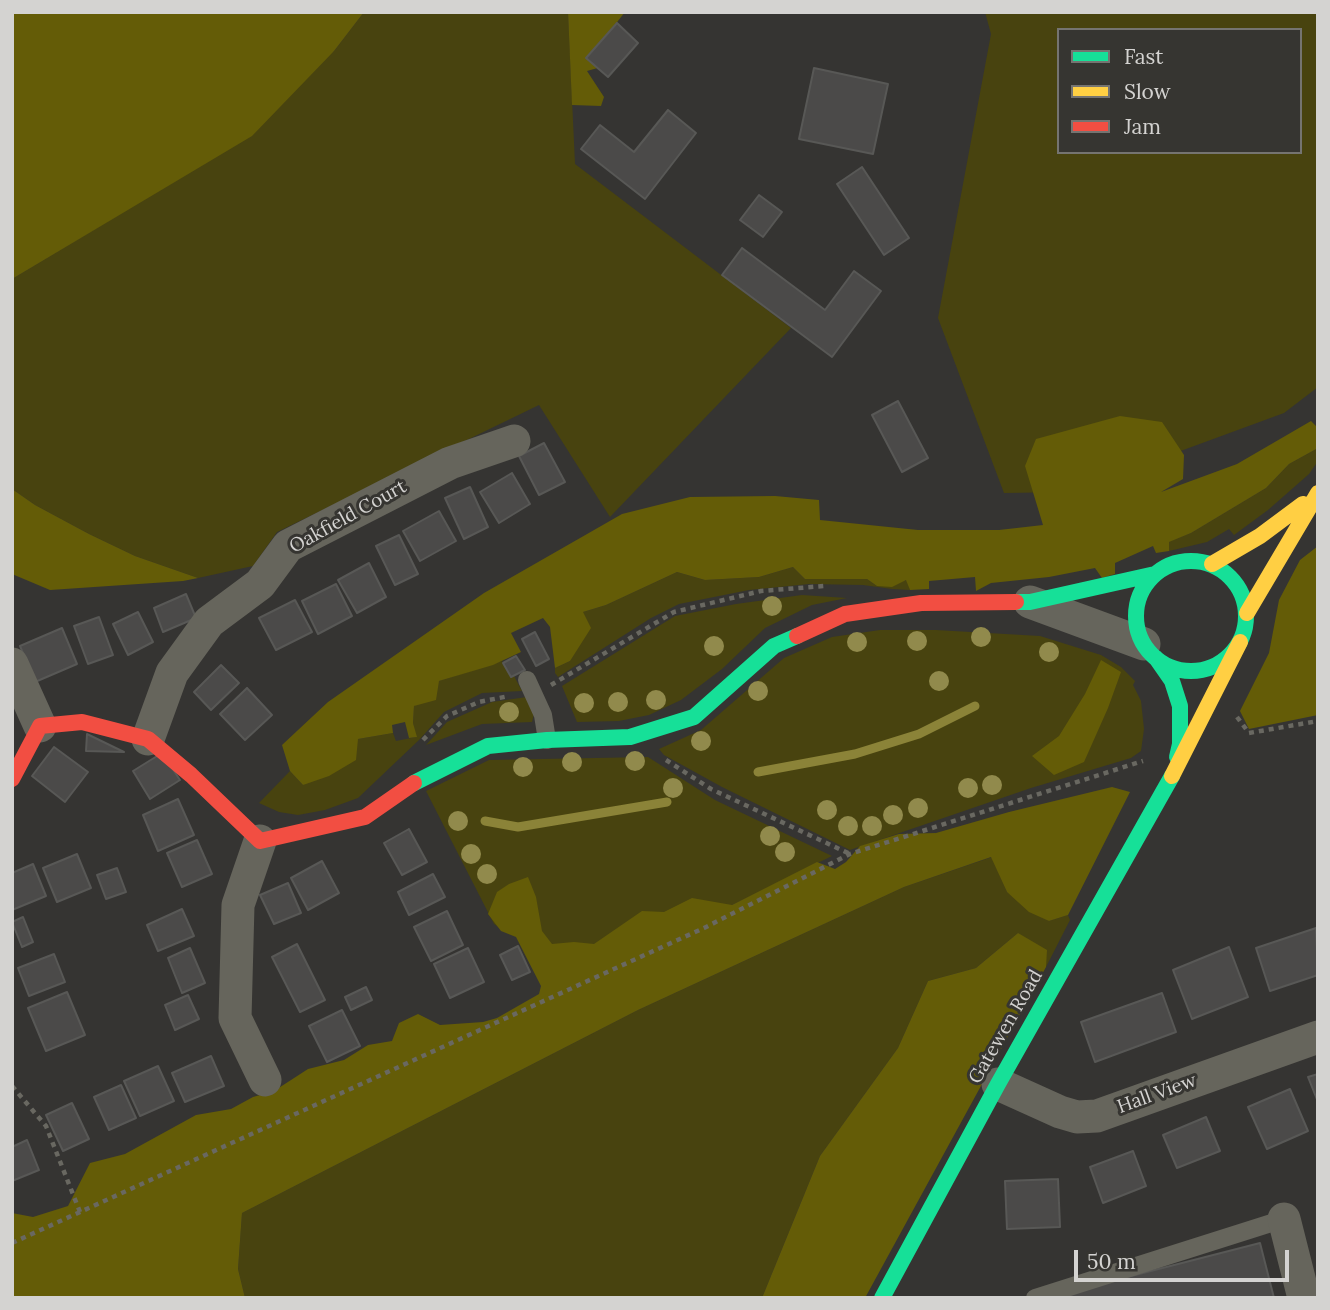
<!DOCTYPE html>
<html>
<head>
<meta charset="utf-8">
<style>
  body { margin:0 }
  #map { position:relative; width:1330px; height:1310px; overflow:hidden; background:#353432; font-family:Lora,serif }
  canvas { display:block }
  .frame { position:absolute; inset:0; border:14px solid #d4d3d1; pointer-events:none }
  .legend { position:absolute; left:1057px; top:28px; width:245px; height:126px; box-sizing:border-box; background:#363531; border:2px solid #757471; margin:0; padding:9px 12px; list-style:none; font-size:21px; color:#d4d3d1 }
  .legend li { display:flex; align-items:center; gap:14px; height:35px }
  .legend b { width:35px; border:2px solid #757471 }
  .scale { position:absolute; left:1074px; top:1250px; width:215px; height:32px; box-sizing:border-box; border:4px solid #d4d3d1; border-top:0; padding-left:9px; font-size:21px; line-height:24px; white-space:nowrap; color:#d4d3d1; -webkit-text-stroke:5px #363531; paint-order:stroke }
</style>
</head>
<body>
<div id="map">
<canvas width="1330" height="1310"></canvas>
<div class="frame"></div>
<ul class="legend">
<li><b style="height:9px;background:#16e098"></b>Fast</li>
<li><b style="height:9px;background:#ffcf43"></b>Slow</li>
<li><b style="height:9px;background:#f24e42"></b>Jam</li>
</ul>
<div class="scale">50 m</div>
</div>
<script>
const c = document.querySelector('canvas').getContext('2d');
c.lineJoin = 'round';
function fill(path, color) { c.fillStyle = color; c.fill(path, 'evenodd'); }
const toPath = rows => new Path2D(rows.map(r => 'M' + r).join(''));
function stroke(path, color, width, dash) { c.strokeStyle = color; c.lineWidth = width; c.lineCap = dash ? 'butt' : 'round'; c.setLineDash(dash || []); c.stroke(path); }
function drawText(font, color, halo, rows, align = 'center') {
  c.font = font + ' Lora,serif'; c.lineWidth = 6; c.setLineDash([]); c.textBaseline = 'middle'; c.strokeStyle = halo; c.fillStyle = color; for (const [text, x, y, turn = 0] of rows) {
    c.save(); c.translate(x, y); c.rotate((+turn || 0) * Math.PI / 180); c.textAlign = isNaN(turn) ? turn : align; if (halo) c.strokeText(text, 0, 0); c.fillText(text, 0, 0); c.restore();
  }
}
const green = toPath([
  [364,12,568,12,575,164,791,328,610,517,539,405,277,532,253,566,198,578,135,556,89,534,35,505,12,489,12,279,105,223,334,51],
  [985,12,1318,12,1318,387,1284,413,1069,492,1004,493,938,318,991,34],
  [1059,30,1300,30,1300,152,1059,152],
  [1318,448,1318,461,1309,474,1268,510,1234,535,1229,529,1207,542,1169,551,1168,542,1191,533,1266,488,1289,464],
  [793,567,805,579,867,579,877,586,907,580,910,590,892,589,863,585,809,584,749,590,679,604,651,618,558,677,555,673,555,668,570,661,583,612,606,605,677,572,705,580,759,577],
  [802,595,847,598,812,605,765,628,722,669,681,700,649,715,619,721,577,722,562,686,675,616,736,604],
  [880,630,936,630,1040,636,1101,655,1121,667,1135,681,1133,685,1141,701,1144,729,1141,751,1131,758,1031,788,850,850,722,787,664,755,659,749,701,730,784,658,832,637],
  [502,661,511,677,514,676,522,691,482,693,444,712,419,740,358,798,325,810,298,815,279,812,259,803,290,771,303,785,358,739,393,733,396,741,416,737,413,723,414,706,439,681],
  [527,697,534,714,532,722,482,724,426,745,447,722,492,702],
  [648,757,715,800,832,856,732,905,554,981,534,942,509,934,494,924,426,791,489,760],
  [992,857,1007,892,1049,921,1068,915,1070,920,1046,967,1018,933,976,968,928,981,898,1048,820,1156,762,1298,245,1298,238,1269,242,1213,638,1010,904,887]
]);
const forest = toPath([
  [12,12,364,12,334,51,252,136,12,279],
  [568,12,625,12,614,26,618,32,601,67,587,71,604,97,601,106,572,105],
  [1120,416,1162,422,1184,455,1183,479,1161,492,1237,464,1311,421,1318,428,1318,448,1289,464,1266,488,1191,533,1169,542,1169,551,1156,553,1153,546,1115,563,1115,574,1102,578,1095,568,1049,577,991,583,976,591,975,577,929,581,929,589,910,590,906,580,892,587,877,586,867,579,805,579,793,567,759,577,705,580,677,572,606,605,583,612,591,628,570,661,555,668,550,627,543,618,511,633,521,652,493,665,439,681,436,700,414,706,413,723,417,737,409,738,405,722,392,725,393,733,358,739,356,760,329,776,303,785,290,771,282,745,328,702,484,593,622,514,690,497,775,496,819,500,820,520,918,530,999,530,1043,525,1025,466,1036,439],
  [12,489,35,505,89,534,135,556,198,578,183,581,50,590,12,574],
  [1318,546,1318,715,1249,729,1240,711,1269,653,1279,600,1300,560],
  [1101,660,1121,672,1108,708,1084,762,1054,775,1032,756,1059,736,1085,694],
  [1112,787,1130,792,1068,915,1049,921,1029,912,1007,892,991,857,904,887,638,1010,242,1213,238,1269,245,1298,12,1298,12,1213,33,1217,68,1206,90,1163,125,1154,196,1115,231,1109,253,1097,274,1091,308,1069,344,1060,368,1045,392,1041,399,1023,418,1014,440,1025,483,1022,497,1018,539,994,541,986,516,937,501,931,488,914,497,892,509,884,528,877,536,897,542,931,552,944,574,942,594,944,642,911,664,912,692,898,732,905,817,862,835,869,846,862,860,846,899,834,936,833,1009,812],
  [1018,933,1047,950,1046,967,865,1298,762,1298,820,1156,898,1048,928,981,976,968]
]);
const stream = toPath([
  [758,772,855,754,919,734,975,706],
  [485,821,518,827,667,802]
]);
const building = toPath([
  [617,23,638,43,608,77,586,58,617,23],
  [814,68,888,84,873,154,799,139,814,68],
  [668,110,696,133,645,199,581,149,600,125,634,152,668,110],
  [862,167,909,238,884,255,837,184,862,167],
  [759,195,782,212,763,237,740,220,759,195],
  [742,248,825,310,854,271,881,291,832,357,722,275,742,248],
  [898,401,928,458,902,472,872,415,898,401],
  [544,443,565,482,539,495,519,456,544,443],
  [512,473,530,504,499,523,480,492,512,473],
  [470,487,488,527,464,539,445,498,470,487],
  [439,511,456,541,420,561,403,531,439,511],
  [399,535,418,574,395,585,376,546,399,535],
  [369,563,386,597,357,613,338,580,369,563],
  [336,584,352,616,318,634,302,601,336,584],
  [186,594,196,618,163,632,154,608,186,594],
  [295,600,312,632,276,650,259,618,295,600],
  [138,612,153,642,128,655,113,624,138,612],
  [99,617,113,655,88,664,74,626,99,617],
  [62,628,77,664,35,682,20,646,62,628],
  [535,632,549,659,536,666,522,639,535,632],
  [516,656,525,670,511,677,503,663,516,656],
  [221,665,239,683,211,710,194,692,221,665],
  [247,688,272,715,245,740,220,714,247,688],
  [87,734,124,752,86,751,87,734],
  [54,747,88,772,65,802,32,776,54,747],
  [162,753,180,780,150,799,133,771,162,753],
  [178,799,194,835,158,851,143,815,178,799],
  [409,829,427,862,402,875,384,843,409,829],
  [197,840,212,874,182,887,167,853,197,840],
  [77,854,91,888,57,902,43,868,77,854],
  [322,861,339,893,308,910,291,878,322,861],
  [33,864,46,896,12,910,12,873,33,864],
  [117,868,126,892,106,899,97,875,117,868],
  [433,874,445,897,409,915,398,892,433,874],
  [288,883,301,913,274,924,260,895,288,883],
  [182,909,194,936,158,951,147,925,182,909],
  [447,911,463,945,431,961,414,927,447,911],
  [23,917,33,942,22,947,12,922,23,917],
  [1316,928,1318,975,1270,991,1256,948,1316,928],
  [297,944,325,1000,300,1012,272,957,297,944],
  [518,946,530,972,512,980,500,955,518,946],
  [1229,947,1248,997,1192,1019,1173,970,1229,947],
  [190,948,205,983,182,993,168,958,190,948],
  [468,948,484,982,450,998,434,964,468,948],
  [54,954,65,982,29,996,18,968,54,954],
  [366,987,372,1000,351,1010,345,997,366,987],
  [67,992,85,1035,46,1051,28,1008,67,992],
  [1162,993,1176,1032,1095,1062,1081,1022,1162,993],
  [188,995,199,1019,175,1030,165,1005,188,995],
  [342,1010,360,1046,327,1062,309,1026,342,1010],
  [211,1056,224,1086,185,1102,172,1073,211,1056],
  [158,1066,174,1101,140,1116,124,1081,158,1066],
  [1318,1074,1318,1102,1308,1077,1318,1074],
  [121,1085,136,1118,109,1130,94,1097,121,1085],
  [1290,1089,1308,1131,1267,1149,1248,1107,1290,1089],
  [72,1103,89,1139,63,1151,46,1115,72,1103],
  [1206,1117,1220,1151,1177,1168,1163,1135,1206,1117],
  [27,1140,39,1170,12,1181,12,1147,27,1140],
  [1133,1151,1146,1186,1103,1203,1090,1167,1133,1151],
  [1058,1179,1060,1227,1007,1229,1005,1181,1058,1179],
  [1260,1243,1274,1298,1062,1298,1061,1294,1260,1243]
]);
const path = toPath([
  [551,685,674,612,761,591,824,586],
  [1237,717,1249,733,1318,721],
  [423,740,447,716,479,702,509,696],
  [666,760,711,789,850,854],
  [12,1086,46,1126,80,1212],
  [12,1243,704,928,850,854,1143,761]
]);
const lane = toPath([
  [527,680,543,715,547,740],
  [1035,1298,1284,1219]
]);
const street = toPath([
  [1030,602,1144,644],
  [12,664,40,726],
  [148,739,172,673,209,622,260,584,288,546,450,463,514,441],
  [260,841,238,905,235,1018,265,1080],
  [998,1084,1060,1112,1077,1117,1097,1116,1318,1037],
  [1284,1219,1304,1298]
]);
const fast = toPath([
  '1136 616a55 55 0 1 1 110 0a55 55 0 1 1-110 0Z',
  [1016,602,1030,602,1155,574],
  [1156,658,1172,681,1180,706,1180,744,1177,757],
  [414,783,488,746,547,740,630,737,694,717,774,646,797,636],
  [882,1298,998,1084,1172,776]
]);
const slow = toPath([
  [1212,564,1260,536,1303,504],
  [1247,613,1318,493],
  [1172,776,1240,642]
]);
const jam = toPath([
  [797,636,845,614,921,603,1016,602],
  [12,779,40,726,82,722,148,739,191,775,260,841,365,817,414,783]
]);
const trees = [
  [772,606],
  [981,637],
  [917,641],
  [857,642],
  [714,646],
  [1049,652],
  [939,681],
  [758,691],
  [656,700],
  [618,702],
  [584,703],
  [509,712],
  [701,741],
  [635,761],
  [572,762],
  [523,767],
  [992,785],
  [673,788],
  [968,788],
  [918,808],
  [827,810],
  [893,815],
  [458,821],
  [848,826],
  [872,826],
  [770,836],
  [785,852],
  [471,854],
  [487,874]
];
const streetNames = [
  ["Oakfield Court",348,517,-29],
  ["Gatewen Road",1006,1027,-60],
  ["Hall View",1157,1094,-20]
];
fill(green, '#48430f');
fill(forest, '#645c07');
stroke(stream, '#8b8338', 9);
fill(building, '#4b4a49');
stroke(building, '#585856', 2);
stroke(path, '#696861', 4.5, [5, 5]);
stroke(lane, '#66655c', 18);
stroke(street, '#66655c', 33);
stroke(fast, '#16e098', 16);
stroke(slow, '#ffcf43', 16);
stroke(jam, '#f24e42', 16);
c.fillStyle = '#918a4c';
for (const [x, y] of trees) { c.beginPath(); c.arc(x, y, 10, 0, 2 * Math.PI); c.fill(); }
drawText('19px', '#d4d3d1', '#363531', streetNames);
</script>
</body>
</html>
